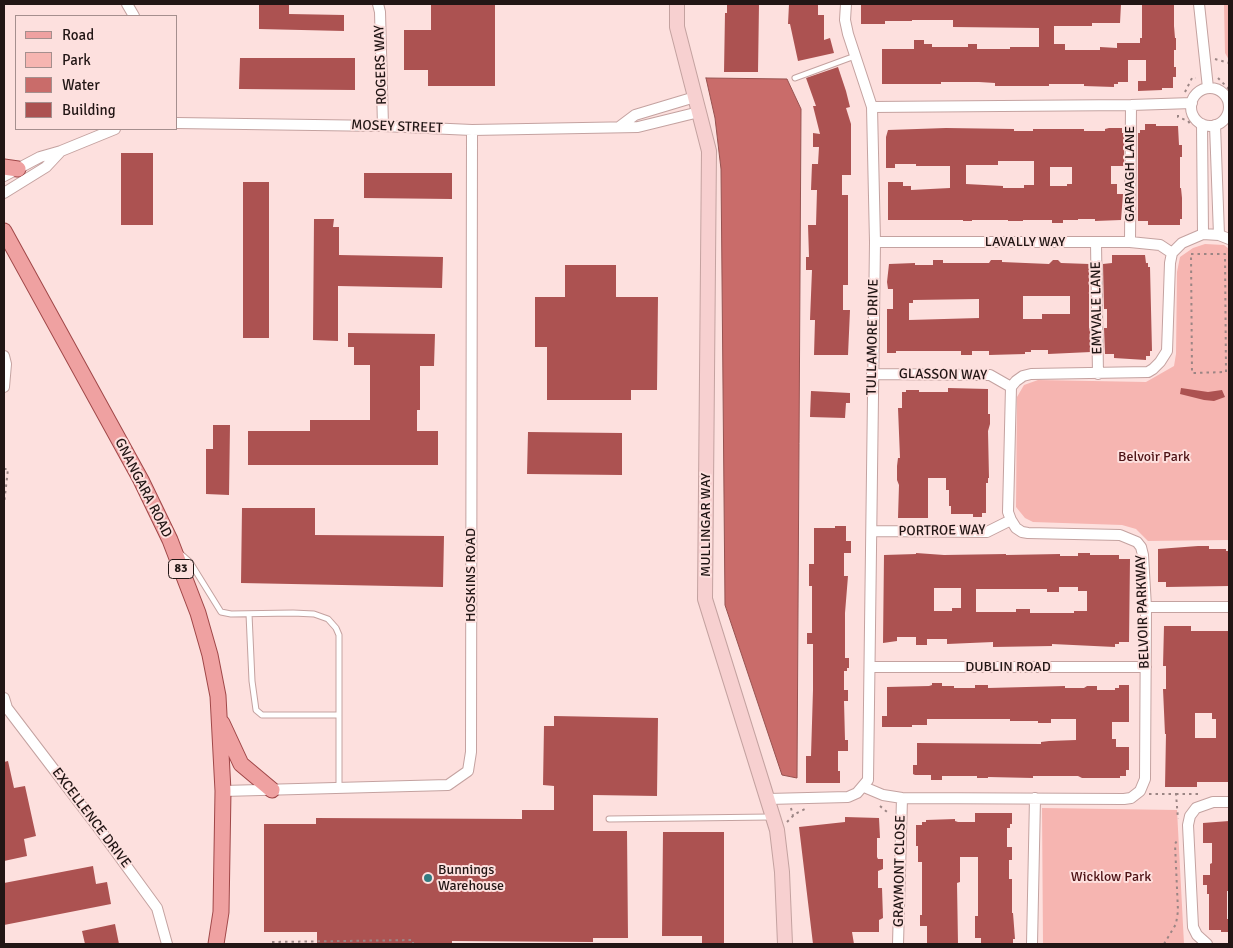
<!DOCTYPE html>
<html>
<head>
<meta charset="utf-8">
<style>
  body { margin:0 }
  #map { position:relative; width:1233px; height:948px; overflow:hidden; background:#fde0de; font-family:Signika,sans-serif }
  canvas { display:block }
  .frame { position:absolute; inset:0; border:5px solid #221615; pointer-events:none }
  .legend { position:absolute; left:15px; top:15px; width:162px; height:115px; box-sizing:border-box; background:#fde0de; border:1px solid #a58f8e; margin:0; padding:6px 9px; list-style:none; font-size:15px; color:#221615 }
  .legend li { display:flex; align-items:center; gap:10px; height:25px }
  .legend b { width:25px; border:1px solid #a58f8e }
</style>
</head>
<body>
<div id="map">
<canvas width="1233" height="948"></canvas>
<div class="frame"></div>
<ul class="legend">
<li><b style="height:6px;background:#efa1a1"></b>Road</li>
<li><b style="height:14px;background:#f6b5b1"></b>Park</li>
<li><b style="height:14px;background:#c96c6a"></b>Water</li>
<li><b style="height:14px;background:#ac5251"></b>Building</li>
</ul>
</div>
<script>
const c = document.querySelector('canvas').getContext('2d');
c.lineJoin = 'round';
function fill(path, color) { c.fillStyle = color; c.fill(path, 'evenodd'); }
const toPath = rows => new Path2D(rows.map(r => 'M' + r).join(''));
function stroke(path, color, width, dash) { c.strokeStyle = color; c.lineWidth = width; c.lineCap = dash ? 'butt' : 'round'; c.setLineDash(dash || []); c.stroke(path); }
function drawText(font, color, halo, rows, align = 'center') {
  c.font = font + ' Signika,sans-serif'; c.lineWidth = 4; c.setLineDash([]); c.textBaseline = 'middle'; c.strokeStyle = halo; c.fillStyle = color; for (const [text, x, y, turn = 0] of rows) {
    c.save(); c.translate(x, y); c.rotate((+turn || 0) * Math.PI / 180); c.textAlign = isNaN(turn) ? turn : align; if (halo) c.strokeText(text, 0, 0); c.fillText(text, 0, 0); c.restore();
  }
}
const green = toPath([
  [1224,4,1229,4,1229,60,1225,53],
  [1205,244,1224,245,1229,249,1229,540,1148,541,1136,529,1122,525,1033,522,1025,518,1016,507,1017,397,1024,385,1038,380,1146,382,1174,366,1176,354,1177,272,1180,257,1193,248],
  [1042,808,1177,810,1184,944,1043,944]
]);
const water = toPath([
  [706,78,787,79,801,109,797,778,782,775,725,605,721,169,715,118,706,78]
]);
const building = toPath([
  [259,4,289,4,289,14,344,15,344,31,259,29],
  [431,4,495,4,495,86,428,86,428,70,404,70,404,30,431,30],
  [727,4,759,4,758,72,724,72,725,13,727,13],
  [789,4,818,4,818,15,824,15,824,40,830,38,834,53,798,61,790,24,788,24],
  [861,4,1121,4,1120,23,1092,23,1092,26,1054,26,1054,44,1065,44,1065,50,1100,50,1100,47,1117,48,1117,43,1140,43,1140,38,1142,38,1142,4,1174,4,1174,26,1175,38,1176,38,1176,50,1174,50,1174,67,1176,67,1176,77,1173,77,1173,88,1162,88,1162,90,1138,91,1138,81,1146,81,1146,60,1128,60,1128,82,1118,82,1118,84,1114,84,1114,87,1084,86,1084,84,1049,84,1049,86,995,86,995,83,979,82,941,82,941,84,882,84,882,49,914,49,914,40,924,40,924,44,932,44,932,47,968,47,968,44,977,44,977,49,1010,49,1010,47,1039,47,1039,28,953,27,953,20,912,20,912,21,885,21,885,24,861,24],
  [240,58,355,58,355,90,239,89],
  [838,67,846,91,850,107,846,108,851,124,851,175,842,175,842,195,848,195,848,285,843,285,843,310,850,310,848,355,814,355,815,320,810,320,812,270,806,270,806,257,809,257,808,225,816,225,817,190,811,190,812,164,818,164,819,147,813,147,813,133,820,134,813,106,816,106,806,78],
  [1145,124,1156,124,1156,126,1178,126,1179,145,1182,145,1182,157,1180,157,1180,188,1181,188,1182,198,1182,219,1180,219,1180,225,1148,225,1148,221,1138,221,1138,133,1140,133,1140,130,1145,130],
  [946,128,1014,129,1014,131,1033,131,1033,129,1084,129,1084,131,1105,131,1105,129,1109,128,1122,128,1122,133,1124,133,1124,166,1111,166,1111,184,1117,184,1117,194,1123,194,1121,220,1095,221,1095,219,1078,219,1078,220,1063,220,1063,223,1052,223,1052,220,1023,220,1023,221,1008,221,1008,220,972,220,972,221,963,221,963,220,888,220,888,182,903,182,903,186,911,186,911,190,950,188,950,166,916,166,916,164,895,164,895,168,886,168,886,137,888,130],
  [998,161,1034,161,1034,185,1024,185,1024,188,1003,188,1003,186,966,184,966,165,998,165],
  [1050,167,1072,167,1072,184,1067,184,1067,186,1050,186],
  [121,153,153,153,153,225,121,225],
  [364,173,452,173,452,199,364,198],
  [243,182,269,182,269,338,243,338],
  [314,219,334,219,333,227,339,227,339,255,443,257,442,288,338,286,338,341,313,340],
  [1112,255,1145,255,1146,263,1148,263,1148,267,1150,267,1152,351,1150,351,1150,356,1146,356,1146,360,1114,358,1114,354,1105,354,1104,328,1107,328,1107,309,1104,309,1103,264,1112,263],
  [933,260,943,260,943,263,989,263,991,260,1002,260,1002,262,1049,264,1053,260,1058,260,1061,263,1089,264,1089,328,1090,328,1091,352,1048,354,1048,350,1031,350,1031,352,1025,352,1025,354,989,355,989,351,972,351,972,355,961,355,961,351,896,351,896,353,887,353,887,309,893,309,893,289,888,289,887,282,889,264,915,263,915,265,933,265],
  [1023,296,1070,296,1070,314,1042,314,1042,319,1023,319],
  [979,299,979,318,909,320,909,303,913,303,913,300],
  [565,265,616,265,616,297,658,297,657,390,631,390,631,400,547,400,547,347,535,347,535,297,565,297],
  [348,333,435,334,434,366,420,366,420,410,417,410,417,431,438,431,438,465,248,465,248,431,310,431,310,420,370,420,370,365,354,365,354,347,348,347],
  [948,388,988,389,988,414,990,414,990,424,988,431,989,478,988,478,988,483,986,483,986,513,982,513,982,517,973,517,973,514,951,514,951,506,949,506,949,490,946,490,946,478,928,478,928,518,898,518,899,485,897,480,897,466,898,458,900,458,898,408,902,408,902,392,906,392,906,390,919,390,919,392,948,392],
  [1181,388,1208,392,1222,390,1225,397,1214,401,1204,400,1180,394],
  [811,391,850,393,850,403,846,403,845,418,810,417],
  [213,425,230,425,229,495,206,494,206,449,213,449],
  [528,432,622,433,622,475,527,474],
  [242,508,315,508,315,535,444,536,443,587,241,583],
  [835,526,846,526,846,541,851,541,851,553,844,553,844,576,848,576,845,613,845,658,849,658,849,668,847,668,847,671,844,671,844,690,848,690,848,701,844,701,845,740,848,740,848,751,838,751,838,771,840,771,840,783,806,783,806,756,811,756,813,690,813,644,807,644,807,633,812,633,812,586,809,586,809,564,814,564,814,528,835,528],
  [1198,546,1209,546,1209,549,1226,549,1226,551,1229,551,1229,586,1166,587,1166,582,1158,582,1158,549],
  [916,553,944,555,1006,554,1006,555,1060,554,1060,556,1078,556,1078,553,1090,553,1090,555,1119,555,1119,559,1130,559,1129,642,1119,642,1119,644,1115,644,1115,647,1052,644,1052,646,993,647,993,642,947,644,947,639,927,639,927,645,916,645,916,637,897,637,897,641,883,643,884,555,916,554],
  [1059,587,1078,587,1078,591,1087,591,1087,611,1074,611,1074,613,1030,613,1030,609,1016,609,1016,612,976,612,976,589,1047,589,1047,592,1059,592],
  [934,588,961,588,961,608,952,608,952,611,934,611],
  [1164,626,1191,626,1191,631,1229,631,1229,782,1197,782,1197,787,1165,787,1166,734,1165,734,1163,689,1166,689,1166,666,1163,666],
  [1195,713,1212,713,1212,719,1216,719,1216,738,1195,738],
  [932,683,942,683,942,686,954,686,954,688,975,688,975,685,988,685,988,688,1065,686,1065,688,1084,688,1087,686,1097,686,1097,690,1115,690,1115,688,1119,688,1119,685,1129,685,1129,722,1112,722,1112,739,1116,739,1116,747,1129,747,1129,770,1126,770,1126,776,1120,776,1120,778,1082,778,1078,776,1033,776,1033,778,988,777,988,778,977,778,977,776,942,776,942,780,931,780,931,775,915,775,913,774,913,765,917,765,917,743,1041,744,1041,742,1049,741,1076,740,1076,719,1051,719,1051,723,1038,723,1038,721,1010,721,1010,719,927,719,927,725,912,725,912,727,882,727,882,716,887,716,887,687,929,686,932,685],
  [554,716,658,718,657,796,593,795,593,831,627,831,628,938,593,938,593,942,452,941,452,944,317,944,317,932,264,932,264,824,316,824,316,818,522,819,522,810,554,810,554,786,543,785,544,726,554,726],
  [8,761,14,788,25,786,36,836,24,839,27,856,4,861,4,762],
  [975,813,1012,813,1012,824,1010,824,1010,828,1007,828,1007,847,1012,847,1012,860,1009,860,1009,879,1012,879,1012,913,1013,913,1015,939,1013,939,1013,944,981,944,981,938,975,938,975,916,978,916,978,857,960,857,960,882,957,883,958,944,927,944,927,926,920,926,920,915,922,915,922,862,918,862,918,846,916,846,916,825,922,825,922,822,926,822,926,820,955,819,955,821,958,822,975,822],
  [845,817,879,818,880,838,877,838,877,857,878,859,883,859,883,869,878,871,878,888,882,888,883,918,879,920,879,932,852,932,854,944,813,944,799,827,845,822],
  [1229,821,1229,891,1227,891,1227,919,1229,919,1229,932,1221,932,1221,930,1209,930,1209,894,1207,894,1207,885,1203,885,1203,875,1210,875,1210,864,1212,863,1212,843,1203,843,1203,823],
  [663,832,724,832,724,944,702,944,702,936,662,936],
  [93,866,96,884,107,882,111,904,4,925,4,883],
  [115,924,119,944,85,944,82,931]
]);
const path = toPath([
  [1215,59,1229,63],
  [1218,78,1229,89],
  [1185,92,1192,78,1196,78],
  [1178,115,1178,117,1188,121,1191,125],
  [1191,254,1225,254,1226,372,1192,373,1191,254],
  [4,469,8,469,4,504],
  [1149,794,1176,794,1178,819],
  [1176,794,1202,794],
  [880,806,887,812,890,812],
  [791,808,793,816],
  [787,822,795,814,805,809],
  [272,942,413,940,413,944],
  [1164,944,1176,924,1178,911,1175,844,1178,839]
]);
const lane = toPath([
  [795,78,855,56],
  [181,554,190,562,221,612,231,614,293,613,314,614,328,619,336,628,339,635,339,787],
  [249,614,252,681,256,710,262,715,339,715],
  [609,819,770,817]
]);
const street = toPath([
  [127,4,134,16],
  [378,4,380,12,383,126],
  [846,4,845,20,848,34,872,107],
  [1199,4,1208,88],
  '1191 107a19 19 0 1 1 38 0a19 19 0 1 1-38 0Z',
  [176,123,383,126,472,130,638,127,699,112],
  [1202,124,1203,234],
  [1215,125,1219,235],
  [619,127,635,115,695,97],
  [4,176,40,157,61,151,115,129],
  [4,193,46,167,60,152],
  [875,242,1130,242,1160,245,1172,253],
  [1130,242,1131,105],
  [1096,243,1098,374],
  [4,356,6,364,4,387],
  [872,374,990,375,1011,387],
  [872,531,987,532,1011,520],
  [1146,607,1229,607],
  [870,667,1146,667],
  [4,698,7,708,100,830,157,908,167,944],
  [864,787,883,795,902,798,1124,799,1131,798,1140,791,1145,779,1146,607,1143,555,1141,547,1137,542,1120,535,1028,533,1022,532,1016,528,1011,520,1008,512,1011,387,1016,381,1023,376,1031,374,1148,372,1153,369,1160,362,1167,351,1170,263,1172,253,1182,243,1203,234,1219,235,1229,239],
  [223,791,448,785,468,771,471,752,472,130],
  [768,799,848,797,857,793,868,780,875,242,872,107,1131,105,1192,103],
  [898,944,902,798],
  [1032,944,1035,798],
  [1207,944,1197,935,1193,927,1188,825,1190,816,1196,808,1213,802,1229,802]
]);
const secondary = toPath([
  [677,4,677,27,709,151,705,599,777,830,782,872,785,944]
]);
const primary = toPath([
  [4,167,18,169],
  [4,231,141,480,170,540,198,613,210,655,218,696,223,791,221,912,216,944],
  [222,723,241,764,272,790]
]);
const markers = [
  [428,878,5,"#337c81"]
];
const shields = [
  [181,569,25]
];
const shieldNames = [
  ["83",181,569]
];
const streetNames = [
  ["ROGERS WAY",381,65,-92],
  ["MOSEY STREET",397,127,2],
  ["GARVAGH LANE",1130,174,-90],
  ["LAVALLY WAY",1025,242],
  ["EMYVALE LANE",1097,308,-91],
  ["TULLAMORE DRIVE",873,337,-89],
  ["GLASSON WAY",943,375,1],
  ["GNANGARA ROAD",143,488,63],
  ["MULLINGAR WAY",706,525,-90],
  ["PORTROE WAY",942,531,-1],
  ["HOSKINS ROAD",471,575,-90],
  ["BELVOIR PARKWAY",1143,612,-92],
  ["DUBLIN ROAD",1008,667],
  ["EXCELLENCE DRIVE",91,818,53],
  ["GRAYMONT CLOSE",900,871,-89]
];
const parkNames = [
  ["Belvoir Park",1154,457],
  ["Wicklow Park",1111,877]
];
const poiNames = [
  ["Bunnings",438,870],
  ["Warehouse",438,886]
];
fill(green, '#f6b5b1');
fill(water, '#c96c6a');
stroke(water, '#975250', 1);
fill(building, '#ac5251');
stroke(lane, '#c4a2a0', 7);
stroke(street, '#c4a2a0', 12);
stroke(secondary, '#c4a2a0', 16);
stroke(primary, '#a04748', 17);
stroke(path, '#9b8584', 2, [2.5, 4]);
stroke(lane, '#fff', 5);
stroke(street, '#fff', 10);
stroke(secondary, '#f7d0d0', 14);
stroke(primary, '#efa1a1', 15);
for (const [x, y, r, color] of markers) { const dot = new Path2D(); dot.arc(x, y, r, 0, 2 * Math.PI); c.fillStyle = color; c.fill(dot); stroke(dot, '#fde0de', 2); }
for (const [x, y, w] of shields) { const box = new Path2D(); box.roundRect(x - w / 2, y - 9.5, w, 19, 4); c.fillStyle = '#fde0de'; c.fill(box); stroke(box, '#221615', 1); }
drawText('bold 12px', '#221615', null, shieldNames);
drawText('14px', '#221615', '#fde0de', streetNames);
drawText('14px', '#4c1114', '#fde0de', parkNames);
drawText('14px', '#221615', '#fde0de', poiNames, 'left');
</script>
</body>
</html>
